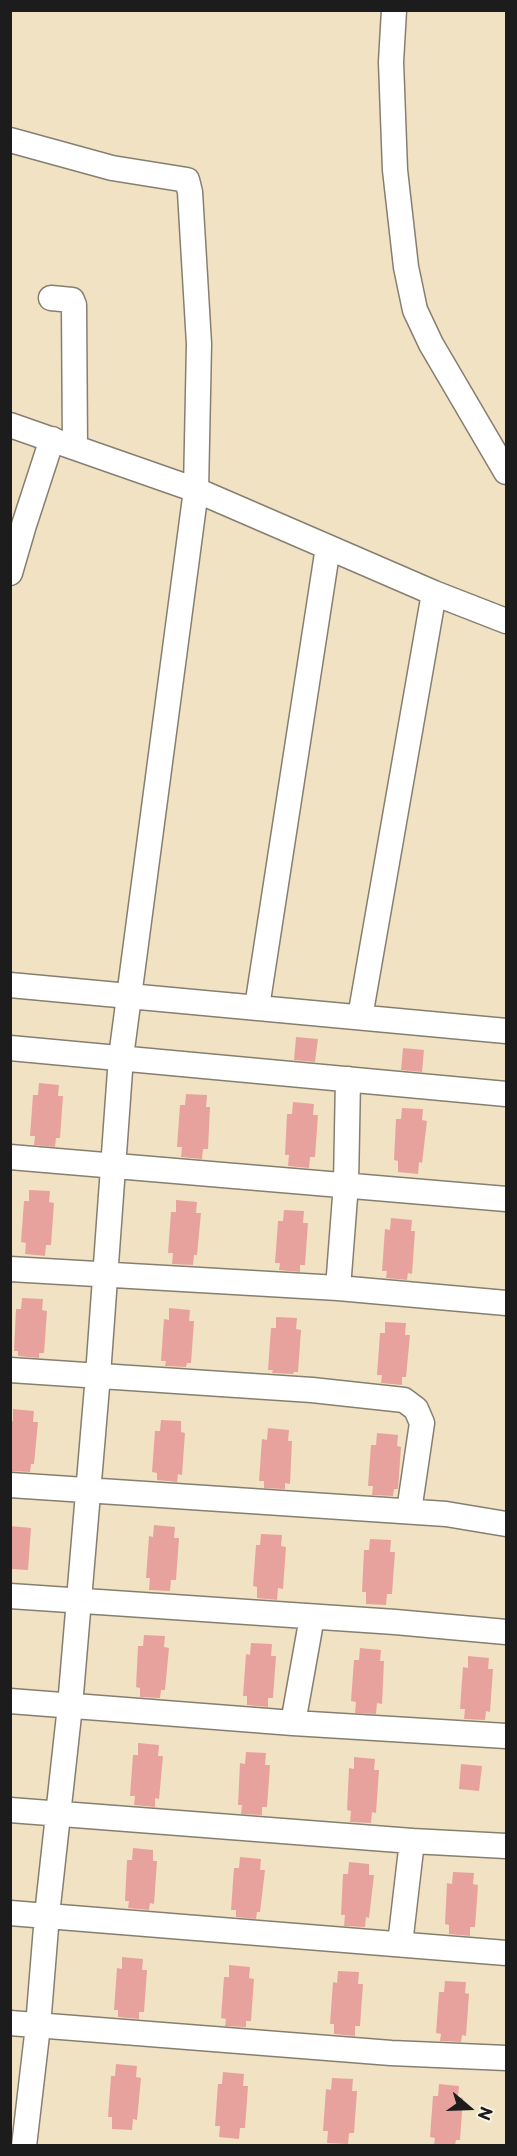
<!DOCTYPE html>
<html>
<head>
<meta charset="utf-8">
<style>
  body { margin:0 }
  #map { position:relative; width:517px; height:2156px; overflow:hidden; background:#f1e2c4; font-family:"Playpen Sans",sans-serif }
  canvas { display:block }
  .frame { position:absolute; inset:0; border:12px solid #1c1c1c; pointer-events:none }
  .north { position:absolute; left:439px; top:2078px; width:60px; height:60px; -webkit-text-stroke:4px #fcf5e5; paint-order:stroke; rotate:109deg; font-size:16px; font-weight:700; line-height:24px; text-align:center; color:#1c1c1c }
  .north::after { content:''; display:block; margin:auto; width:21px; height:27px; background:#1c1c1c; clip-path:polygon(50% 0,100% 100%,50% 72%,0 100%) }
</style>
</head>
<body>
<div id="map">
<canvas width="517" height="2156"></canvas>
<div class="frame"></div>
<div class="north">N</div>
</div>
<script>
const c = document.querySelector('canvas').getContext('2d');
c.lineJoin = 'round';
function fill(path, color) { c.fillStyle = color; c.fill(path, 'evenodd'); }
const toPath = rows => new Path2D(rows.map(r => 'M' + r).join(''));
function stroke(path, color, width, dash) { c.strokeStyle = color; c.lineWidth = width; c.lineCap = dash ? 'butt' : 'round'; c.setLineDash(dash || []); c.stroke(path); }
const building = toPath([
  [296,1037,318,1039,315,1062,294,1060],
  [403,1048,424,1050,422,1072,401,1070],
  [39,1083,59,1085,58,1096,63,1096,60,1138,56,1138,55,1147,34,1145,35,1136,30,1136,33,1095,38,1095],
  [186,1094,207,1095,206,1107,210,1107,208,1149,203,1149,202,1159,181,1157,182,1147,177,1147,180,1105,185,1105],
  [293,1102,314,1104,313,1115,318,1115,315,1157,310,1157,309,1168,288,1166,289,1155,285,1155,287,1114,292,1114],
  [402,1108,423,1109,422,1120,427,1121,422,1163,419,1162,418,1174,398,1172,398,1161,394,1160,396,1119,401,1119],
  [29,1190,50,1191,49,1202,54,1203,51,1245,46,1245,45,1256,25,1254,26,1243,21,1242,24,1201,29,1201],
  [176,1200,197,1202,196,1213,201,1213,197,1255,194,1255,193,1265,172,1264,173,1253,168,1253,171,1212,176,1212],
  [284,1210,304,1211,303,1223,308,1223,305,1265,300,1265,300,1272,279,1270,280,1263,275,1263,278,1221,283,1221],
  [391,1218,412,1220,411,1231,415,1231,412,1274,408,1273,407,1280,386,1278,387,1271,382,1271,385,1229,390,1230],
  [22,1298,43,1299,42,1310,47,1311,44,1353,39,1353,39,1358,18,1356,18,1351,14,1351,16,1309,21,1309],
  [169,1308,190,1310,189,1321,194,1321,191,1363,187,1363,186,1367,165,1366,166,1361,161,1361,164,1319,169,1320],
  [276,1317,297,1318,296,1329,301,1330,298,1372,294,1372,293,1374,272,1373,273,1370,268,1370,271,1328,276,1328],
  [385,1322,406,1323,405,1335,410,1335,406,1377,402,1377,402,1385,381,1383,382,1375,377,1375,380,1333,385,1333],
  [13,1409,34,1411,33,1422,38,1422,34,1464,31,1464,30,1472,10,1471,10,1421,13,1421],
  [161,1420,181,1421,181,1432,185,1433,182,1475,178,1474,177,1482,157,1480,157,1473,152,1472,155,1431,160,1431],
  [268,1428,289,1430,288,1441,292,1441,290,1484,285,1483,285,1489,264,1488,264,1481,259,1481,262,1439,267,1440],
  [377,1433,398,1435,397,1446,401,1447,398,1489,394,1489,393,1496,372,1495,373,1486,368,1486,371,1445,376,1445],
  [154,1525,175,1527,174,1538,179,1538,176,1580,171,1580,170,1591,149,1590,150,1578,146,1578,149,1536,153,1537],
  [10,1526,31,1528,28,1570,10,1569],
  [261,1534,282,1535,281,1546,286,1547,283,1589,278,1588,277,1600,257,1598,257,1587,253,1586,256,1545,260,1545],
  [370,1539,391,1540,390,1552,395,1552,392,1594,387,1594,386,1605,366,1604,366,1592,362,1592,364,1550,369,1550],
  [144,1635,165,1636,164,1647,169,1648,165,1690,161,1690,160,1698,140,1697,140,1688,136,1687,138,1646,143,1646],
  [251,1643,272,1644,271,1656,276,1656,273,1698,268,1698,268,1707,247,1705,247,1696,243,1696,246,1654,250,1655],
  [360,1648,381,1650,380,1661,384,1661,382,1704,377,1703,376,1714,355,1713,356,1702,351,1701,354,1660,359,1660],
  [468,1656,489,1658,488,1669,493,1669,490,1712,486,1711,485,1720,464,1719,465,1709,460,1709,463,1667,468,1668],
  [138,1743,159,1745,158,1756,163,1756,159,1799,155,1798,155,1807,134,1805,135,1796,130,1796,133,1755,138,1755],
  [246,1752,266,1753,265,1765,270,1765,267,1807,262,1807,262,1815,241,1814,242,1805,238,1805,240,1763,245,1764],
  [354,1757,375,1759,374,1770,379,1770,376,1813,372,1812,371,1823,350,1822,351,1811,347,1810,349,1768,354,1769],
  [461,1764,482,1766,479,1791,459,1789],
  [133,1848,153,1850,153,1861,157,1861,154,1904,150,1903,149,1910,128,1908,129,1901,125,1901,127,1860,132,1860],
  [240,1857,261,1859,260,1870,265,1870,260,1912,257,1912,256,1919,236,1917,236,1910,231,1910,234,1868,239,1868],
  [349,1862,369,1864,369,1875,374,1875,369,1918,366,1917,365,1927,344,1926,345,1915,341,1915,343,1874,348,1874],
  [453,1872,474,1873,473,1884,478,1885,475,1927,470,1927,470,1936,449,1934,449,1925,445,1924,447,1883,452,1884],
  [122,1957,143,1959,142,1970,147,1970,144,2012,139,2012,139,2019,118,2017,118,2010,114,2010,117,1968,122,1969],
  [229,1965,250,1967,249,1978,254,1979,251,2021,246,2021,246,2027,225,2026,226,2019,221,2018,224,1977,229,1977],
  [338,1971,359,1972,358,1984,363,1984,360,2026,355,2026,355,2036,334,2034,334,2024,330,2024,333,1982,337,1983],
  [445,1981,466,1982,465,1993,469,1994,466,2036,462,2035,461,2042,440,2041,441,2034,436,2033,439,1992,444,1992],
  [116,2064,137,2066,136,2077,141,2078,137,2120,133,2119,132,2130,112,2129,112,2117,108,2117,111,2076,115,2076],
  [223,2072,244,2074,243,2086,248,2086,245,2128,240,2128,239,2139,219,2137,220,2126,215,2126,218,2084,222,2084],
  [332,2078,353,2079,352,2091,357,2091,354,2133,349,2133,348,2144,327,2143,328,2131,323,2131,326,2089,331,2090],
  [439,2084,459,2086,458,2097,463,2098,460,2140,456,2140,455,2145,434,2145,435,2138,430,2137,433,2096,438,2096]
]);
const minor = toPath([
  [394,10,391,62,395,170,406,267,415,310,431,344,506,472],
  [10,140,112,168,187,180,190,192,199,344,196,490,121,1057,98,1375,70,1706,47,1915,38,2026,24,2146],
  [51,298,72,300,74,305,75,447],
  [10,425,196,490,434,593,506,621],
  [10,573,24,525,52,439],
  [10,985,506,1031],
  [257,1007,328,547],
  [360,1017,434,593],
  [10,1048,506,1094],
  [10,1157,506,1199],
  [10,1269,338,1288,506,1303],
  [338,1288,346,1184,348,1079],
  [10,1370,312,1390,404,1400,416,1409,422,1423,409,1511],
  [10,1485,446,1514,506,1524],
  [10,1596,395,1622,506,1632],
  [10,1701,293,1723,506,1736],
  [293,1723,312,1617],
  [10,1810,412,1841,506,1846],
  [10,1913,506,1953],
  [400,1944,412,1841],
  [10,2023,391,2053,506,2058]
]);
fill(building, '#e8a29d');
stroke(minor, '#867f70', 27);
stroke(minor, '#fff', 24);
</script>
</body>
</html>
